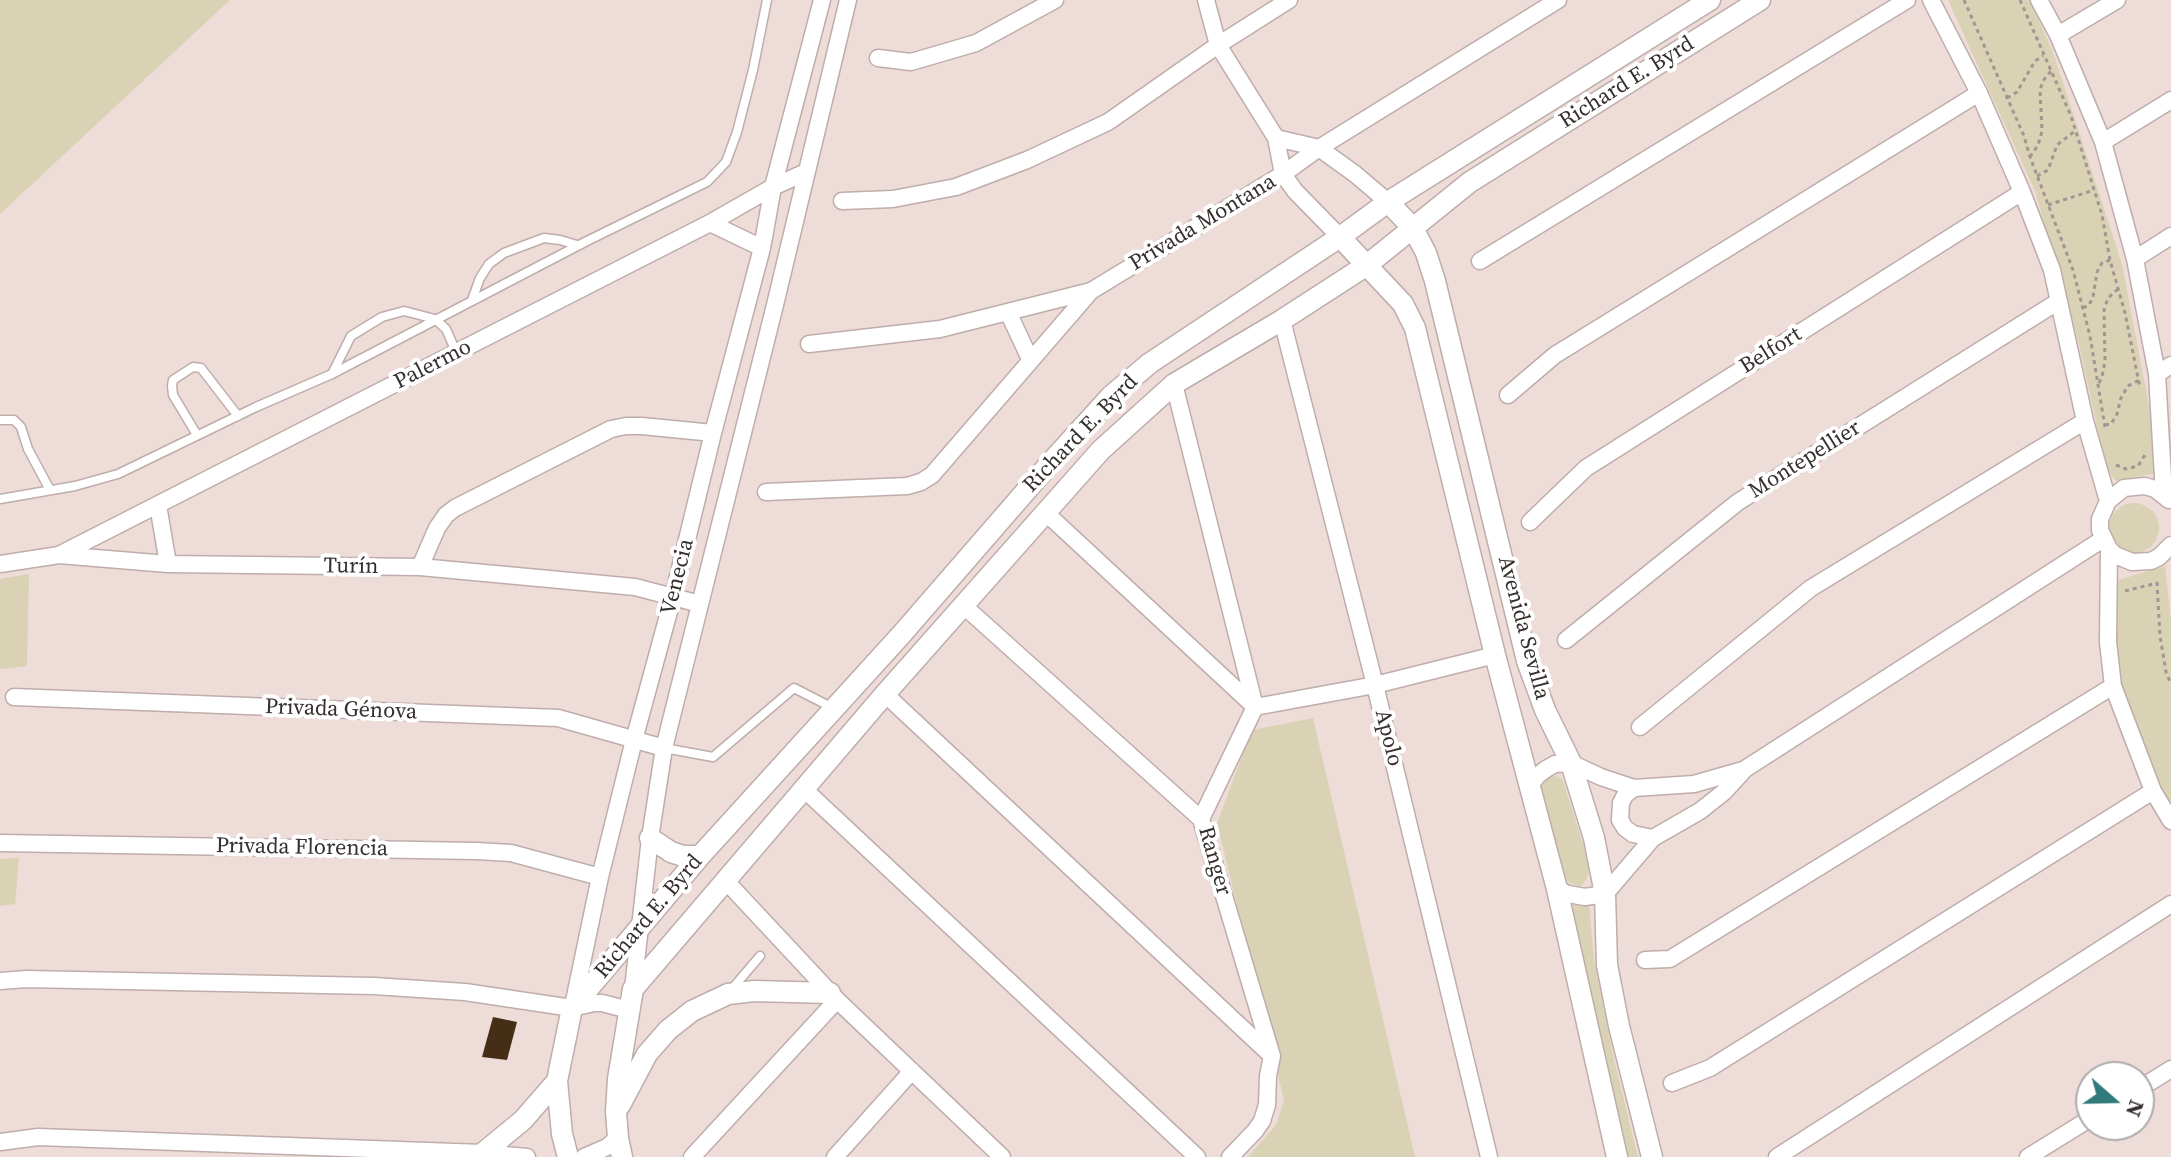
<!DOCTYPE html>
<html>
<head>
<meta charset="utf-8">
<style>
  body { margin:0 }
  #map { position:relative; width:2171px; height:1157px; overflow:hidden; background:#eedcd9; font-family:"Source Serif 4",serif }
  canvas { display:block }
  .north { position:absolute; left:2075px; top:1061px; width:80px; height:80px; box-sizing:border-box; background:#fff; border:2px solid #aeacab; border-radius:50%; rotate:110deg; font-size:22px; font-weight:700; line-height:32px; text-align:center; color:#352f2e }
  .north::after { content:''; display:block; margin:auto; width:28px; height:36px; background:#327b7c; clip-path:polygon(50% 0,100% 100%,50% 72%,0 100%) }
</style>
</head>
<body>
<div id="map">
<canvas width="2171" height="1157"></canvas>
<div class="north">N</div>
</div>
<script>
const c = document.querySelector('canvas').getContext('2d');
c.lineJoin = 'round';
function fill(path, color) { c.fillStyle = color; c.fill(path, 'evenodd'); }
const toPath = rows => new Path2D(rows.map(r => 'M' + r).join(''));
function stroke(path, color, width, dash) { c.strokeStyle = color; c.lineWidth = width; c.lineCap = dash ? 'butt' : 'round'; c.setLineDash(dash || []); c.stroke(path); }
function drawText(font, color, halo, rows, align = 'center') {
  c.font = font + ' "Source Serif 4",serif'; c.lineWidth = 8; c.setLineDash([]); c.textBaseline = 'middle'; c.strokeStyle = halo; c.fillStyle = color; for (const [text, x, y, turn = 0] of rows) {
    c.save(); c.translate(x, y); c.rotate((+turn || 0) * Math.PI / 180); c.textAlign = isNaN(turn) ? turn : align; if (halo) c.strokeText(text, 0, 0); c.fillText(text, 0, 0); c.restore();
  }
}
const green = toPath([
  [0,0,230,0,0,214],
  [1948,0,2030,0,2054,55,2122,264,2156,443,2155,473,2116,481,2106,469,2080,348,2035,191],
  '2109 528a25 25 0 1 1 50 0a25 25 0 1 1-50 0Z',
  [2165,566,2171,619,2171,806,2139,742,2118,673,2115,581],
  [29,574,27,666,0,669,0,579],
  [1313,718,1415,1157,1248,1157,1276,1125,1284,1100,1217,823,1252,730],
  [1548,775,1560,777,1563,781,1584,847,1589,869,1588,876,1581,887,1568,882,1565,877,1554,834,1546,816,1538,785],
  [19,858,15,904,0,906,0,859],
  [1589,903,1594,960,1614,1059,1638,1157,1627,1157,1568,906]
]);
const building = toPath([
  [493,1017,517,1022,507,1060,482,1057]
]);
const path = toPath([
  [1964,0,2024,136,2030,157,2073,270,2090,336,2105,427],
  [2020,0,2071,116,2102,215,2110,260,2125,313,2140,388],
  [2007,98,2017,92,2035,61,2043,56],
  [2030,157,2038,145,2042,131,2040,90,2043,81,2051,71],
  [2037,176,2048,170,2057,145,2075,131],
  [2048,205,2094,190],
  [2083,308,2089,305,2093,297,2097,272,2102,263,2110,260],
  [2099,383,2102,377,2105,361,2104,310,2108,298,2118,289],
  [2105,425,2111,424,2117,414,2121,398,2128,386,2139,380],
  [2116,465,2126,469,2138,466,2145,455],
  [2125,591,2157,583,2160,636,2166,672,2171,684]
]);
const service = toPath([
  [472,300,480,278,489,264,504,253,544,238,560,240,577,245],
  [332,374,351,336,382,317,404,311,435,319,446,329,456,352],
  [0,420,14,420,21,427,28,449,50,490],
  [197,435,173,395,172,386,173,380,193,367,201,368,238,416],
  [0,499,75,486,118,474,256,407,332,374,585,242,707,182,726,162,737,132,753,70,767,0],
  [664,748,713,757,794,688,833,708],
  [731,990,760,956]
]);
const minor = toPath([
  [1206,0,1218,45,1276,138,1283,174,1295,191,1340,237],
  [1931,0,1979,93,2022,192,2052,270,2085,421,2108,501],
  [2039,0,2058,35,2103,142,2135,259,2157,374,2164,495],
  [2058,35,2117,0],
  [878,58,911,62,976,43,1055,0],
  [1276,138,1319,148,1355,174,1388,202],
  [2103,142,2171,100],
  [842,201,893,199,956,187,1027,160,1108,122,1218,45,1289,0],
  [710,223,762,248],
  [2135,259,2171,236],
  [1480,261,1907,0],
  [1008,312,1030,359],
  [1282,320,1375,685,1489,1157],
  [809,344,940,329,1091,291,1283,174,1319,148,1558,0],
  [2157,374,2171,365],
  [1174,384,1255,707],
  [1508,395,1555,355,1979,93],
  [766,492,907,486,921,482,932,475,1090,292],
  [2169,500,2155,489,2145,486,2124,488,2108,501,2100,519,2100,530,2109,549,2115,555,2132,562,2151,561,2159,557,2171,545],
  [158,505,168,564],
  [1046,513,1254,706],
  [1530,522,1586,468,2022,192],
  [2109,549,2108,642,2113,686,2153,791,2171,821],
  [59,555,710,223,773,187,806,172],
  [0,564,59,555,168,564,420,567,635,587,700,604],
  [420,567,437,528,446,515,455,508,611,429,626,426,642,426,713,433],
  [964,606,1201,819],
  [1566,640,1738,502,2059,301],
  [885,694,1272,1056],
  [14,697,558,718,664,748],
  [1255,707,1375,685,1495,655],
  [1640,727,1811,588,2085,421],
  [1529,787,1537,776,1546,769,1555,764,1571,763,1601,777,1634,788,1694,784,1743,770],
  [1634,788,1625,795,1621,803,1620,820,1625,828,1633,834,1653,838],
  [805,790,1197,1157],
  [0,843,477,851,511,853,600,877],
  [725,880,837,1000,1002,1157],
  [1557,889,1568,894,1585,897,1605,894,1653,838,1700,811,1724,792,1745,769,2103,539],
  [1645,960,1670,959,2113,686],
  [0,981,26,979,374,986,465,992,572,1008,594,1003,602,1003,629,1010],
  [633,989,650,838,664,748,775,305,848,0],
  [573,1006,600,877,634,740,673,597,713,433,762,248,773,187,822,0],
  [1672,1083,1710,1068,2153,791],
  [2139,1089,2171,1069],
  [0,1142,38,1137,483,1153,527,1157],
  [584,1157,607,1147,618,1138],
  [692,1157,837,1000],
  [835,1157,912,1071],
  [1230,1157,1255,1131,1262,1121,1267,1105,1268,1076,1272,1056,1201,819,1255,707],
  [1777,1157,2171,904],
  [2028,1157,2091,1118]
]);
const tertiary = toPath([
  [1388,202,1413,228,1426,253,1435,281,1527,661,1545,710,1571,763,1594,838,1605,894,1607,965,1619,1026,1652,1157],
  [1340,237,1403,304,1415,328,1495,655,1557,889,1617,1157],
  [650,838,671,852,683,856,700,856],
  [620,1105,647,1054,668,1030,692,1011,728,994,754,991,830,993],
  [483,1153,523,1120,557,1081],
  [568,1157,562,1134,557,1081,572,1008,700,856,901,635,1052,461,1111,396,1150,363,1340,237,1388,202,1710,0],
  [622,1157,618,1138,616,1112,618,1079,633,989,885,694,1101,450,1174,384,1282,320,1367,265,1470,182,1760,0]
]);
const streetNames = [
  ["Richard E. Byrd",1627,83,-32],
  ["Privada Montana",1203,223,-31],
  ["Belfort",1771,351,-32],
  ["Palermo",433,365,-27],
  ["Richard E. Byrd",1081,434,-46],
  ["Montepellier",1805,460,-32],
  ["Turín",351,567,1],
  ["Venecia",678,577,-76],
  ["Avenida Sevilla",1523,628,75],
  ["Privada Génova",341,710,2],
  ["Apolo",1388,738,76],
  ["Privada Florencia",302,848,1],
  ["Ranger",1214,861,74],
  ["Richard E. Byrd",649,917,-50]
];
fill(green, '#dad2b4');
fill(building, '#462d16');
stroke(service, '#beadaa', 11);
stroke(minor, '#beadaa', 19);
stroke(tertiary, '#beadaa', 23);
stroke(path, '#a29592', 3, [4, 4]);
stroke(service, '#fff', 8);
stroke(minor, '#fff', 16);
stroke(tertiary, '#fff', 20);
drawText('22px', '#352f2e', '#fff', streetNames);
</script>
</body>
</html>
